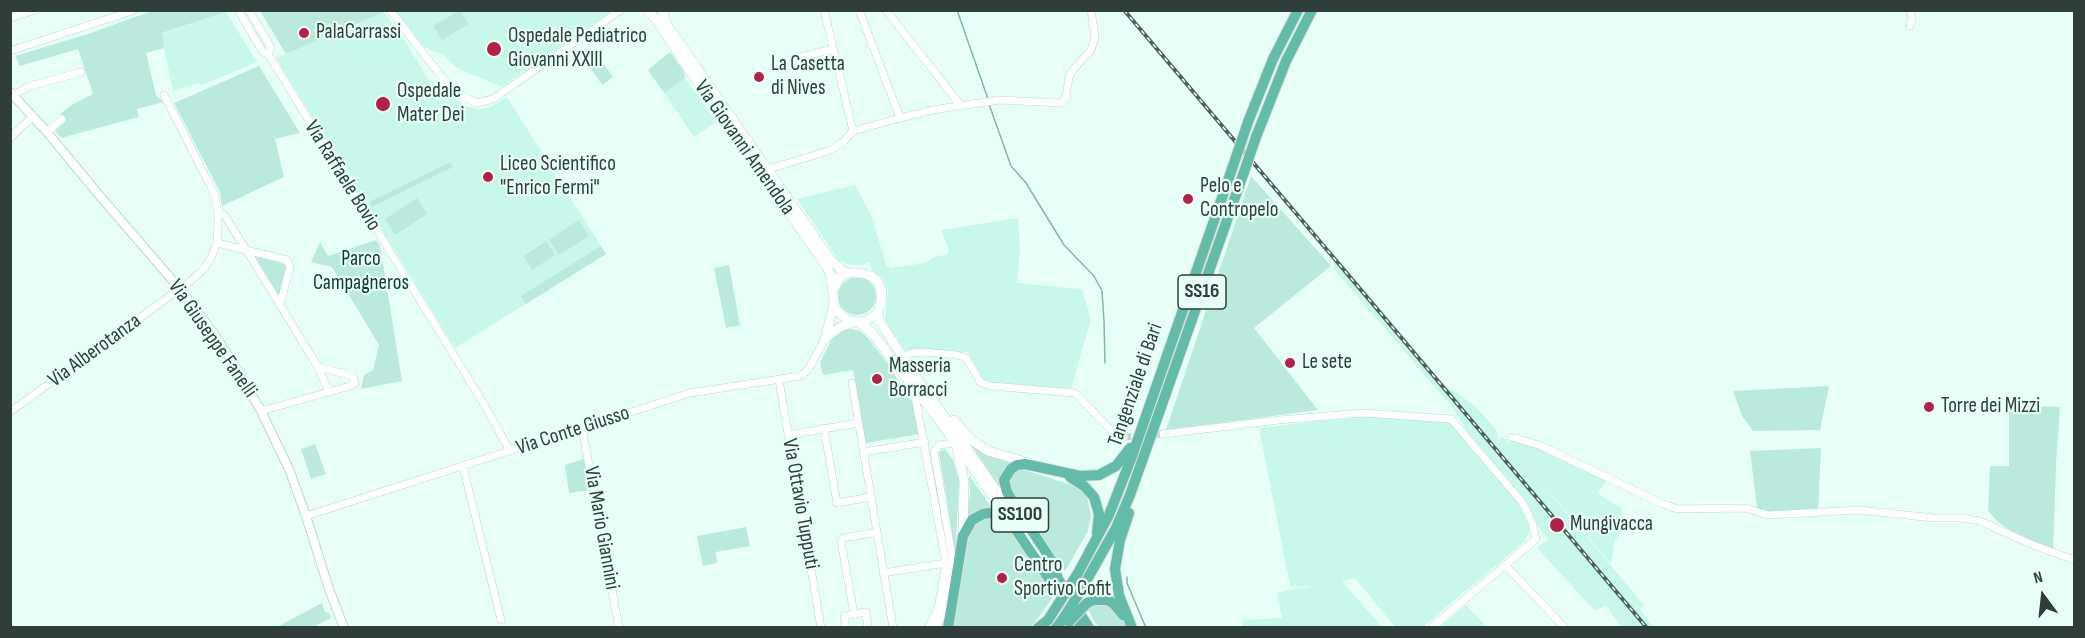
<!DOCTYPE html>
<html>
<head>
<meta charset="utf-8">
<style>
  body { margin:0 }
  #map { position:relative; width:2085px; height:638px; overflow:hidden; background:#e8fff8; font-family:"Sofia Sans Condensed",sans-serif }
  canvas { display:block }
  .frame { position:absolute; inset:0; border:12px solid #2f3e3a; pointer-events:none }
  .north { position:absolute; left:2013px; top:566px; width:60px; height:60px; -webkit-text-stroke:4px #e8fff8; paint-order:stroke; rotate:345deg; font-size:16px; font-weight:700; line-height:24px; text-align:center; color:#2f3e3a }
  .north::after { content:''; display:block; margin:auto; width:21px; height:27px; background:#2f3e3a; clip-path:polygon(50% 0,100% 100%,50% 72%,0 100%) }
</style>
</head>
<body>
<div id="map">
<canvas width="2085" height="638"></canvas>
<div class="frame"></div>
<div class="north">N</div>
</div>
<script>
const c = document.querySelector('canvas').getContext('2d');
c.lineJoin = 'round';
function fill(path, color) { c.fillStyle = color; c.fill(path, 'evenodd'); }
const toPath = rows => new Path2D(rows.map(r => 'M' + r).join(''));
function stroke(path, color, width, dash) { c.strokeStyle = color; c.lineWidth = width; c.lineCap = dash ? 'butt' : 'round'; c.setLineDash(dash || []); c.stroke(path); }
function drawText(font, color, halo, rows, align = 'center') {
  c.font = font + ' "Sofia Sans Condensed",sans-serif'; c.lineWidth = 4.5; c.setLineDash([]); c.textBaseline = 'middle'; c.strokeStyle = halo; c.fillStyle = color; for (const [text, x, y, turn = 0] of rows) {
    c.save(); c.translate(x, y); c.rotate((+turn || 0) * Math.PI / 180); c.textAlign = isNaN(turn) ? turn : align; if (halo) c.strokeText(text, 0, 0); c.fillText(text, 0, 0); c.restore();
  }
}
const built = toPath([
  [396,11,612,11,502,87,457,68,443,55,424,47],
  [226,12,257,62,200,86,199,83,173,91,161,34],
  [384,12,402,36,437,94,444,89,465,106,480,109,490,107,507,97,606,254,455,348,276,58],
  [685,78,716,122,694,137,664,93],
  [855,185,872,217,886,265,891,268,925,263,936,256,947,255,949,250,941,230,1018,218,1020,250,1017,283,1082,289,1091,319,1071,389,987,383,982,381,968,352,922,349,905,350,885,321,888,290,882,278,872,270,870,262,860,266,847,264,838,259,797,199],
  [1333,259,1342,263,1443,384,1474,405,1495,428,1499,439,1503,437,1644,605,1640,609,1653,627,1621,627,1606,605,1595,611,1537,548,1548,539,1539,528,1526,501,1468,433,1452,407,1334,269],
  [1374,415,1451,420,1521,505,1530,530,1525,541,1423,627,1395,627,1355,578,1342,581,1382,627,1243,627,1242,620,1282,618,1277,593,1312,586,1290,586,1259,428],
  [1510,440,1537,448,1607,481,1597,493,1622,509,1619,537,1615,540,1611,564,1509,444],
  [1466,605,1487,627,1440,627]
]);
const green = toPath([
  [225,10,226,12,162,33,164,48,146,53,156,95,163,102,137,109,139,117,61,138,55,131,66,121,60,114,73,104,93,94,78,49,20,66,15,56,88,34,152,11],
  [382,10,384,12,286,54,260,11],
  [460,10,468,24,442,40,433,26],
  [670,52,684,72,685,78,664,93,648,70],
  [596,53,613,77,602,85,585,60],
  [259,66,300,133,275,139,284,177,222,206,220,192,174,103],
  [450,162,453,167,372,207,369,202],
  [1251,176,1331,266,1254,328,1318,410,1166,430],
  [417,198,427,214,395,235,385,219],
  [579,220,589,236,559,255,549,240],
  [376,240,380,245,402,381,361,389,364,375,373,370,379,345,332,267,311,262,320,242,328,256],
  [546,241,555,255,532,270,524,256],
  [601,246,606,254,526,304,521,296],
  [258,257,287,265,280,294,278,294,256,259],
  [729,265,740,325,726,328,714,268],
  '838 296a19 19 0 1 1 38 0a19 19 0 1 1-38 0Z',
  [851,329,860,331,867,337,888,364,909,397,915,407,920,434,865,443,853,370,823,375,820,362,833,337,840,331],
  [1829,386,1820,430,1753,431,1742,416,1733,391],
  [2009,405,2060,407,2056,466,2053,549,2017,535,1998,522,1988,511,1990,466,2009,466],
  [969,442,1014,461,1003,491],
  [315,444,326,474,311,479,301,449],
  [1821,448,1818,512,1768,515,1757,508,1750,451],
  [945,449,953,460,959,481,955,560,950,520,939,452],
  [584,459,590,490,569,493,565,465],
  [1017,470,1025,470,1075,486,1087,497,1091,515,1088,531,1065,571,1017,502,1012,491,1010,476],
  [969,475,991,507,978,511,967,518,970,495],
  [987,518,1002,521,1007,526,1054,596,1031,627,953,628,970,531,975,525],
  [746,527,750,546,716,552,717,563,703,566,697,536],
  [1105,602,1120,614,1127,627,1098,627,1087,608,1091,604],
  [322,603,325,612,329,613,331,618,313,627,277,627]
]);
const stream = toPath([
  [957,10,988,99],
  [989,104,1011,166,1026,183,1064,245,1094,276,1102,291,1104,321,1105,363],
  [1127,577,1127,583,1146,628]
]);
const minorTunnel = toPath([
  [1124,437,1163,434]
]);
const minor = toPath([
  [238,10,263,52,268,54,399,266,482,401,510,451],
  [249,10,271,48,268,54],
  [390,10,448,85,462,96,477,103,493,99,621,10],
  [859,10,900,118],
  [886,10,961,106],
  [825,14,853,131],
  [10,18,36,10],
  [1910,26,1912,18,1910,10],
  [10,51,135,10],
  [789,60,833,49],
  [13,95,30,86,81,72],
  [47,132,62,119],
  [10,138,33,116],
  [769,169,831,150,843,142,853,131,900,118,938,109,1000,100,1061,103,1066,97,1069,77,1073,70,1091,50,1095,37,1091,10],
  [218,212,225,216,247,251,318,367,329,392],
  [217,243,287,260,290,267,280,305],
  [903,358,911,353,922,352,957,355,964,357,968,361,981,383,991,386,1075,393,1113,432,1124,437],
  [779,380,821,628],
  [852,383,893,628],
  [914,391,946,563,938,608,928,628],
  [261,411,350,386,355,383,353,376,318,367],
  [10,412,192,280,202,271,211,258,217,243,218,225,218,212,214,193,164,95],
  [582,428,619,628],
  [824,428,837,503,871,497],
  [1163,434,1279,420,1364,413,1451,419,1522,502,1532,522,1536,539,1431,628],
  [788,435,858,423],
  [1511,437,1539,445,1663,504,1677,509,1746,508,1768,515,1859,510,1934,518,1962,518,1980,521,2033,545,2074,560],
  [863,452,925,442],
  [463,466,501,620],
  [306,516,690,393,800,376,808,370,825,339],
  [1505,565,1565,628],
  [883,573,946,563],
  [854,614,841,541,843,538,877,532],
  [846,628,844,616,866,612,868,628],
  [936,628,944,610,953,561,934,452,939,445,956,443]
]);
const tertiary = toPath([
  [10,92,47,132,99,195,180,289,215,335,239,373,261,411,289,469,306,516,329,589,344,628]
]);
const secondary = toPath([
  [662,10,667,25,830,259,842,270,848,273],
  [648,12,656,19,689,70,827,267,831,276,834,304,837,311,848,320,859,322,866,321,878,313,881,302,882,291,877,281,873,277,862,273,848,273,841,275,834,288],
  [878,313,879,320,903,358,1039,551],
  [859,322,873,334,945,428,1008,518],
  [827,337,840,327,854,322],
  [825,339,834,304],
  [954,420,969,438,979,445,988,451,1029,463],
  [957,448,964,481,963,536]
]);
const trunk = toPath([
  [1248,122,1273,59,1298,10],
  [1256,137,1286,61,1312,10],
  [1070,477,1084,486,1094,497,1099,514,1097,533],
  [1129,513,1120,540,1115,569,1119,595,1132,628],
  [1078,573,1109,515,1131,459,1232,169],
  [1080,592,1116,528,1130,495,1244,172],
  [1087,603,1094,600,1108,600,1114,604,1123,615],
  [1078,621,1078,628],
  [948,628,963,536,972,520,983,514,989,513,1008,518,1074,616],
  [1038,628,1048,620],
  [1056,628,1065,616],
  [1089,628,1058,579,1053,563,1016,507,1007,492,1004,480,1011,469,1017,465,1025,464,1080,476,1099,475,1116,466,1130,448]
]);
const rail = toPath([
  [1124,10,1647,628]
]);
const trunkBridge = toPath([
  [1232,169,1248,122],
  [1244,172,1256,137],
  [1065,616,1080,592],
  [1048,620,1078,573],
  [1069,622,1087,603]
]);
const markers = [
  [304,33,6,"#b32149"],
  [494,49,8,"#b32149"],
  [759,77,6,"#b32149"],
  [383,104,8,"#b32149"],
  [488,177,6,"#b32149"],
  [1188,199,6,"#b32149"],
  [1290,363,6,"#b32149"],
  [877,379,6,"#b32149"],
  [1929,407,6,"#b32149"],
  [1557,525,8,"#b32149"],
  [1002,578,6,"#b32149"]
];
const shields = [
  [1202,292,48],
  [1020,515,57]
];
const shieldNames = [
  ["SS16",1202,292],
  ["SS100",1020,515]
];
const poiNames = [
  ["PalaCarrassi",316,33],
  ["Ospedale Pediatrico",508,37],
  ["Giovanni XXIII",508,61],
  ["La Casetta",771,65],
  ["di Nives",771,89],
  ["Ospedale",397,92],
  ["Mater Dei",397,116],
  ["Liceo Scientifico",500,165],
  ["\"Enrico Fermi\"",500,189],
  ["Pelo e",1200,187],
  ["Contropelo",1200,211],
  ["Le sete",1302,363],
  ["Masseria",889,367],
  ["Borracci",889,391],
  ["Torre dei Mizzi",1941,407],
  ["Mungivacca",1570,525],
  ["Centro",1014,566],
  ["Sportivo Cofit",1014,590]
];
const streetNames = [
  ["Via Giovanni Amendola",744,148,55],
  ["Via Raffaele Bovio",342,176,58],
  ["Via Giuseppe Fanelli",212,339,55],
  ["Via Alberotanza",95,351,-36],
  ["Tangenziale di Bari",1136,385,-71],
  ["Via Conte Giusso",573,431,-18],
  ["Via Ottavio Tupputi",800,504,80],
  ["Via Mario Giannini",601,528,80]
];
const parkNames = [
  ["Parco",361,260],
  ["Campagneros",361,284]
];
fill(built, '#c8f8eb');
fill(green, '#b9eadd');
stroke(stream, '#84b5a8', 1.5);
stroke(minorTunnel, '#c3d8d2', 7, [7, 3.5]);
stroke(minor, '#b5dad0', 8);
stroke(tertiary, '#b5dad0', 10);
stroke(secondary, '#b5dad0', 10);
stroke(trunk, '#dee0df', 12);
stroke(minor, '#fff', 7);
stroke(tertiary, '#fff', 8);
stroke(secondary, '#fff', 9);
stroke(trunk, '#63bcaa', 10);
stroke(rail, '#4f5f5b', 4);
stroke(rail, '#e8fff8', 1.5, [4.5]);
stroke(trunkBridge, '#dee0df', 12, []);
stroke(trunkBridge, '#63bcaa', 10);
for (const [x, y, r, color] of markers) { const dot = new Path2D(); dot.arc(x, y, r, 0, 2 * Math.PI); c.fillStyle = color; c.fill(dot); stroke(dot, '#e8fff8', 2); }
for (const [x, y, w] of shields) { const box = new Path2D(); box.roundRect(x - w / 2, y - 17, w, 34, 4.5); c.fillStyle = '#e8fff8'; c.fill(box); stroke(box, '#2f3e3a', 1.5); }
drawText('bold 20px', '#2f3e3a', null, shieldNames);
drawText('21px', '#2f3e3a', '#e8fff8', poiNames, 'left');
drawText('21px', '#2f3e3a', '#e8fff8', streetNames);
drawText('21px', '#0c3930', '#e8fff8', parkNames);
</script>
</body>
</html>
